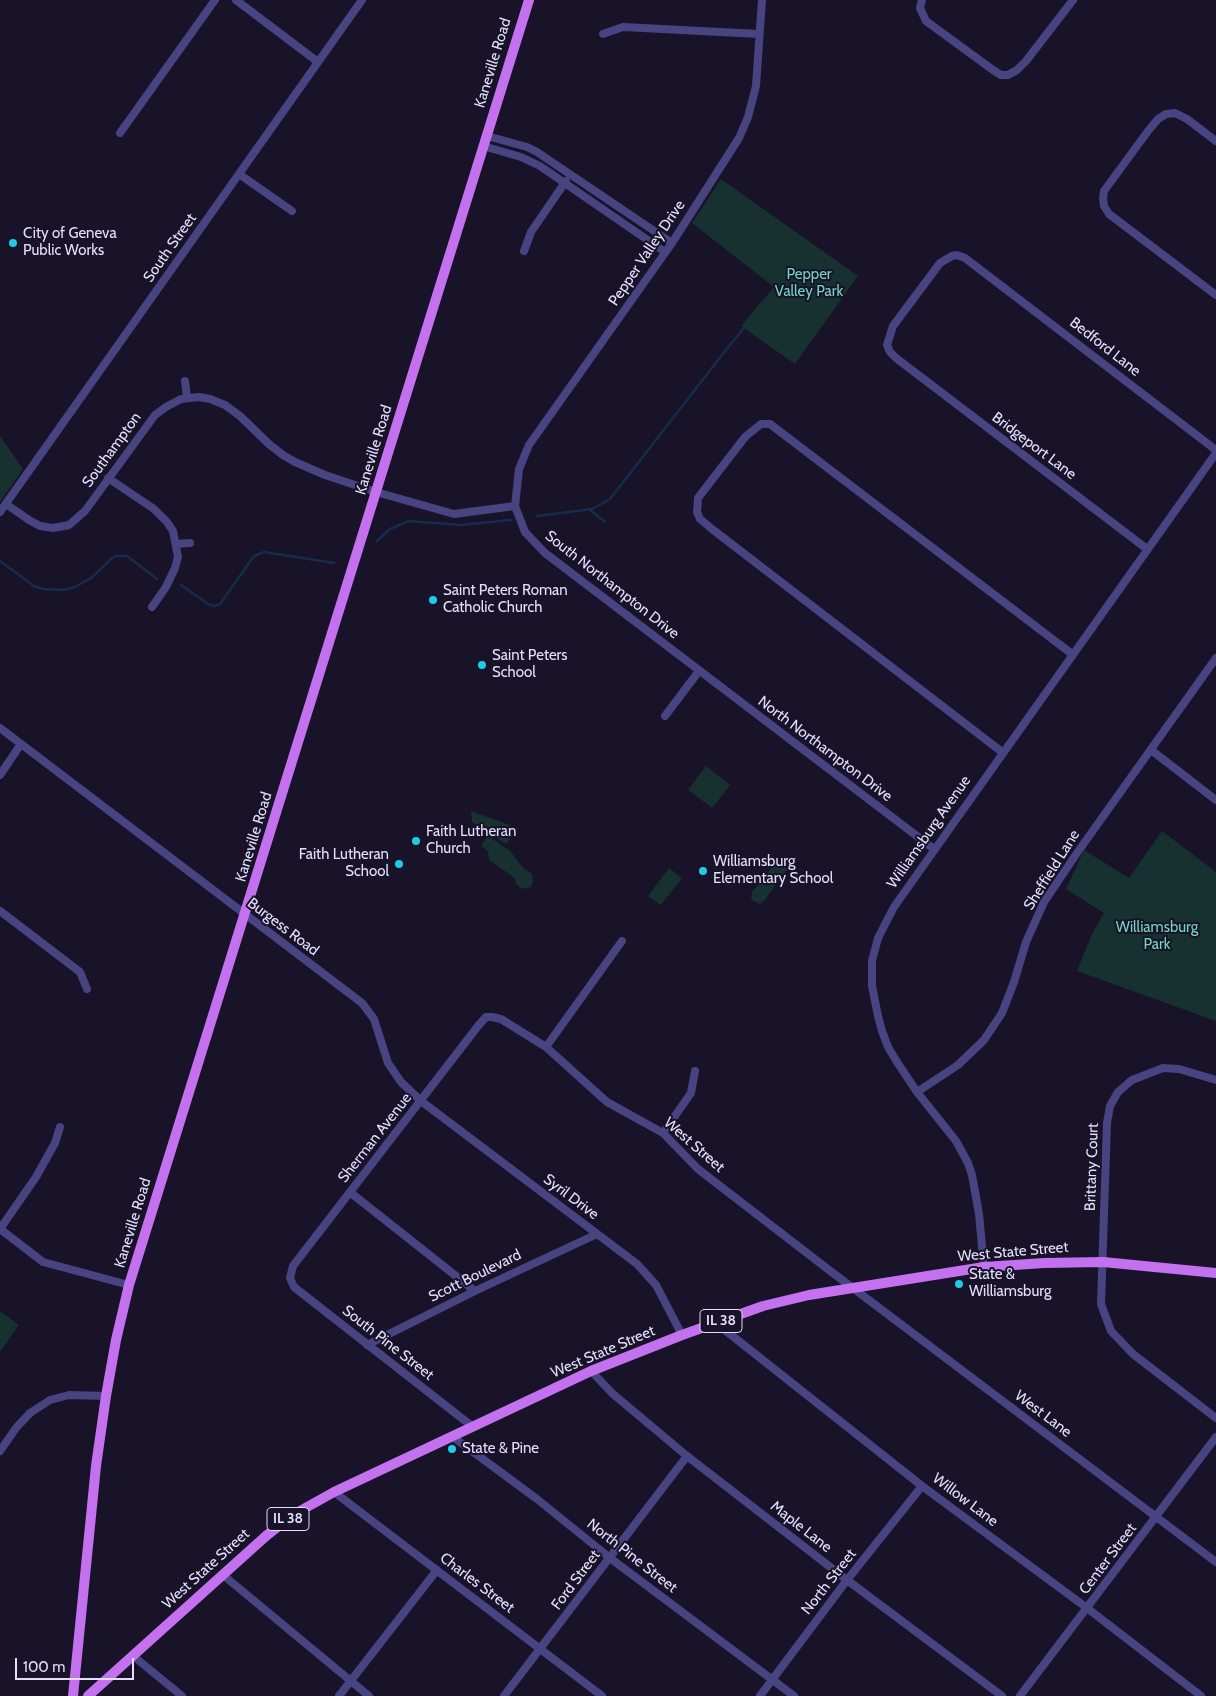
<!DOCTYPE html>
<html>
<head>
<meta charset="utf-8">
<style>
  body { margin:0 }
  #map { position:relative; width:1216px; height:1696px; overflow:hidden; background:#181328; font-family:Cabin,sans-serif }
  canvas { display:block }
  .scale { position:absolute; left:15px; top:1658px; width:119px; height:22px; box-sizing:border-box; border:2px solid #e2defb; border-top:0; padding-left:6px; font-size:15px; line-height:18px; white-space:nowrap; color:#e2defb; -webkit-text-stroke:4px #181328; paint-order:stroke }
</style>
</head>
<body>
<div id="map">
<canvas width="1216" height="1696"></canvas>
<div class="scale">100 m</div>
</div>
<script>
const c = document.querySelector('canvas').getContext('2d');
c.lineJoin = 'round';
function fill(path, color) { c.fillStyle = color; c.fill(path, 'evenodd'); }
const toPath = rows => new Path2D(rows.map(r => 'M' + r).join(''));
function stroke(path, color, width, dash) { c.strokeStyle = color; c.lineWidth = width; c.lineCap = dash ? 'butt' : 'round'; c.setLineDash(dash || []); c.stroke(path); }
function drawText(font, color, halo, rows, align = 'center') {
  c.font = font + ' Cabin,sans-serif'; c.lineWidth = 4; c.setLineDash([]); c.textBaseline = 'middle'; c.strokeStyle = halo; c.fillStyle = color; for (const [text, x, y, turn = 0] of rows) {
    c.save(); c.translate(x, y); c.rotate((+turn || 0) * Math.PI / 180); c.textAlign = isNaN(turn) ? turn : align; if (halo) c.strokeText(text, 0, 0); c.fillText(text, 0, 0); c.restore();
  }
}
const green = toPath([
  [721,179,858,276,795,364,741,326,774,287,692,223],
  [0,436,23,469,0,502],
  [706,766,730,785,713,807,711,807,688,790],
  [471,811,518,828,506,844,472,822],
  [1162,831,1216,872,1216,1021,1077,971,1092,934,1104,913,1066,889,1084,850,1129,878],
  [488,836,510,851,524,869,532,874,533,881,531,887,522,889,516,884,515,878,489,860,488,851,481,846],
  [783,858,787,859,790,865,789,867,764,901,760,904,753,901,751,898,752,892,779,859],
  [669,868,682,878,661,905,648,896],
  [0,1311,19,1325,0,1352]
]);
const stream = toPath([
  [589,509,605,522],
  [537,516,592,509,610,499,725,351,744,328],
  [377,541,390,529,409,521,460,525,511,520],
  [0,561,34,586,43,589,61,590,73,588,91,578,110,560,116,556,127,556,157,579],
  [181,585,208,604,214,606,220,604,254,556,264,552,334,563]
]);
const minor = toPath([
  [236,0,318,62],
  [762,0,756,86,748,117,739,138,672,243,529,445,519,469,515,506,525,532,545,553,934,849],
  [922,0,920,8,926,21,993,70,1001,75,1008,75,1017,70,1026,61,1073,0],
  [603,34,623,27,759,34],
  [120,133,215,0],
  [487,136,527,147,537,152,672,243],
  [1216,141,1187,119,1175,113,1166,114,1158,119,1148,131,1104,191,1103,198,1104,206,1109,214,1216,295],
  [483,146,521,157,540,166,665,252],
  [239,174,292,211],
  [524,251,531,232,566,181],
  [185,381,187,398],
  [108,478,154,509,167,522,173,531,178,557,175,568,166,587,152,607],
  [6,504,29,520,40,526,53,528,69,525,85,511,155,415,166,407,181,399,199,397,210,399,225,405,240,416,270,445,283,455,295,462,325,475,376,492,454,514,515,506],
  [0,512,362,0],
  [176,544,190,543],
  [1147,549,896,358,890,352,887,345,893,326,940,263,952,256,957,255,965,258,1216,450],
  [665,716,699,671],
  [0,728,362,1003,374,1019,388,1063,401,1082,421,1101,637,1264,656,1285,682,1335],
  [1151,750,1216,800],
  [1002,752,712,529,700,519,697,512,698,498,745,437,761,424,770,424,1072,654],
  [0,775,21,744],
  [0,911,80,972,87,989],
  [546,1047,622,941],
  [1216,1080,1179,1069,1163,1068,1132,1080,1118,1092,1110,1106,1107,1123,1101,1304,1111,1331,1133,1354,1216,1418],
  [917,1092,958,1065,984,1040,1002,1013,1014,982,1026,942,1044,902,1077,853,1216,658],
  [663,1133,691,1093,695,1071],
  [351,1193,475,1291],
  [0,1229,43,1262,129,1285],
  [0,1229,36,1177,55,1143,60,1127],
  [984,1267,979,1214,972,1175,968,1163,956,1141,917,1092,897,1062,888,1047,882,1031,878,1016,872,986,872,961,878,938,894,907,1216,453],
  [716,1323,922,1486,1087,1608,1201,1696],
  [367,1345,475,1291,597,1234],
  [591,1371,613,1394,687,1456,847,1580,1002,1696],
  [473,1427,294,1287,290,1278,293,1266,478,1026,486,1017,492,1017,501,1019,546,1047,607,1102,663,1133,698,1169,829,1270,1216,1562],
  [453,1437,537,1499,610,1558,794,1696],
  [0,1451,16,1428,30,1413,50,1400,69,1395,106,1396],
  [334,1492,602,1696],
  [223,1575,369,1696],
  [132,1655,182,1696],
  [339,1696,437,1570],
  [504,1696,687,1456],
  [760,1696,847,1580,922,1486],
  [1020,1696,1216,1437]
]);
const major = toPath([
  [73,1696,96,1466,106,1396,116,1340,129,1285,529,0],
  [88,1696,266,1536,291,1516,334,1492,591,1371,682,1335,763,1306,809,1295,984,1267,1044,1263,1103,1262,1216,1273]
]);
const markers = [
  [13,243,5,"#1fcbe6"],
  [433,600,5,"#1fcbe6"],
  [482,665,5,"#1fcbe6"],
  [416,841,5,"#1fcbe6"],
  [399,864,5,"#1fcbe6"],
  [703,871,5,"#1fcbe6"],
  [959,1284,5,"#1fcbe6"],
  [452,1449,5,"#1fcbe6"]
];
const shields = [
  [721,1321,42],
  [288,1519,42]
];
const shieldNames = [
  ["IL 38",721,1321],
  ["IL 38",288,1519]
];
const streetNames = [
  ["Kaneville Road",493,63,-73],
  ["South Street",170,248,-55],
  ["Pepper Valley Drive",647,253,-56],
  ["Bedford Lane",1105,347,38],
  ["Bridgeport Lane",1034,446,37],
  ["Southampton",112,450,-54],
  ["Kaneville Road",374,450,-73],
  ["South Northampton Drive",612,585,38],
  ["North Northampton Drive",825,749,37],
  ["Williamsburg Avenue",929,832,-55],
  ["Kaneville Road",254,837,-73],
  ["Sheffield Lane",1052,870,-58],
  ["Burgess Road",283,927,37],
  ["Sherman Avenue",375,1138,-52],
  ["West Street",694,1145,41],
  ["Brittany Court",1092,1167,-88],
  ["Syril Drive",571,1197,37],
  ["Kaneville Road",133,1223,-73],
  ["West State Street",1013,1252,-5],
  ["Scott Boulevard",475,1276,-26],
  ["South Pine Street",388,1343,38],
  ["West State Street",603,1352,-23],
  ["West Lane",1043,1414,37],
  ["Willow Lane",965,1500,37],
  ["Maple Lane",801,1527,38],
  ["North Pine Street",632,1556,38],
  ["Center Street",1108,1559,-53],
  ["West State Street",206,1569,-42],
  ["Ford Street",576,1580,-53],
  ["North Street",829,1582,-52],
  ["Charles Street",477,1583,37]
];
const poiNames = [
  ["City of Geneva",23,234],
  ["Public Works",23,251],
  ["Saint Peters Roman",443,591],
  ["Catholic Church",443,608],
  ["Saint Peters",492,656],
  ["School",492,673],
  ["Faith Lutheran",426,832],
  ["Church",426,849],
  ["Faith Lutheran",389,855,"right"],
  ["School",389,872,"right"],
  ["Williamsburg",713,862],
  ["Elementary School",713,879],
  ["State &",969,1275],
  ["Williamsburg",969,1292],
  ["State & Pine",462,1449]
];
const parkNames = [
  ["Pepper",809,275],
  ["Valley Park",809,292],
  ["Williamsburg",1157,928],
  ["Park",1157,945]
];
fill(green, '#173131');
stroke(stream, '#172b4d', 2.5);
stroke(minor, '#484481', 8);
stroke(major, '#c471ef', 10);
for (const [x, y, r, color] of markers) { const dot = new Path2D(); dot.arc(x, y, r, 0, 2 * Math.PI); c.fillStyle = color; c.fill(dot); stroke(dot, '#181328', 2); }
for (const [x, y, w] of shields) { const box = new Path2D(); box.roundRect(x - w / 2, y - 11.5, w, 23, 4); c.fillStyle = '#181328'; c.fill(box); stroke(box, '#e2defb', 1); }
drawText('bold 14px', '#e2defb', null, shieldNames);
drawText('15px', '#e2defb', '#181328', streetNames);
drawText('15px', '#e2defb', '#181328', poiNames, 'left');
drawText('15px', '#71d4bf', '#181328', parkNames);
</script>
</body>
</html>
